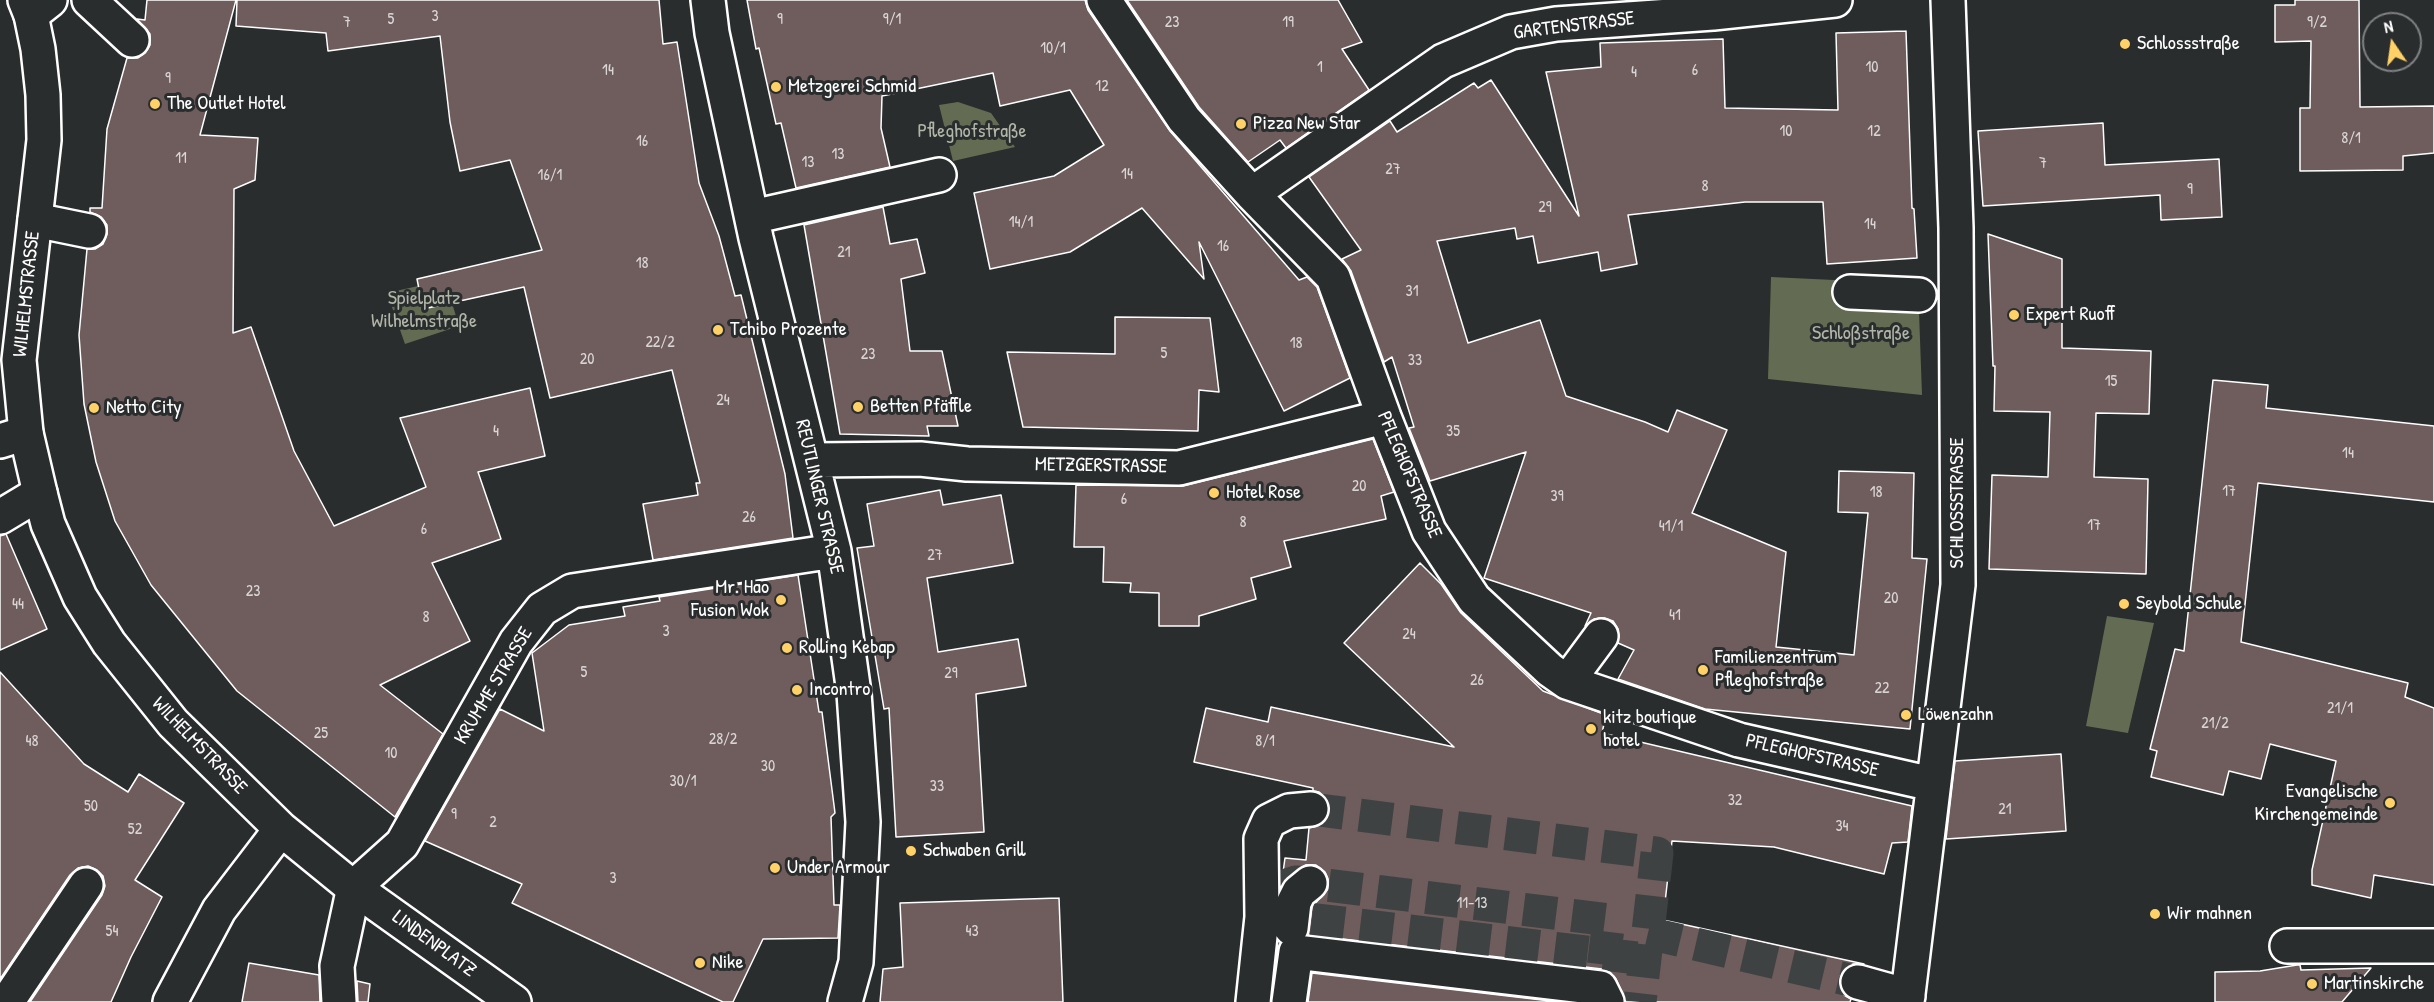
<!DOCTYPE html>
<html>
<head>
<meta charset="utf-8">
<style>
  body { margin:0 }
  #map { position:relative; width:2434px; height:1002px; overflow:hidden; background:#2a2d2e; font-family:"Patrick Hand",sans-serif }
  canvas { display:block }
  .north { position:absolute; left:2362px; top:12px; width:60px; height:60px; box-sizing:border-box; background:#2a2d2e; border:2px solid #7f8182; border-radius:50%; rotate:347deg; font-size:16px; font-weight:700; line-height:24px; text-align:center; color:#fff }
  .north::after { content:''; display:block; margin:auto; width:21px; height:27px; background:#ffd166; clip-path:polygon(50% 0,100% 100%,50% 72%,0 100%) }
</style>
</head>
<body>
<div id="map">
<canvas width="2434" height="1002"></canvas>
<div class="north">N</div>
</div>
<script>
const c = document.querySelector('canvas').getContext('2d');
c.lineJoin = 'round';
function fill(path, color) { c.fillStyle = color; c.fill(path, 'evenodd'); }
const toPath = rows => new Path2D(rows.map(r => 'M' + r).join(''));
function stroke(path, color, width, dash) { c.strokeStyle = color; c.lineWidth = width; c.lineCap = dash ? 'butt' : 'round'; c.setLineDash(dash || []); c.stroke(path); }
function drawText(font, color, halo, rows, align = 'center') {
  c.font = font + ' "Patrick Hand",sans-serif'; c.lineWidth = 6; c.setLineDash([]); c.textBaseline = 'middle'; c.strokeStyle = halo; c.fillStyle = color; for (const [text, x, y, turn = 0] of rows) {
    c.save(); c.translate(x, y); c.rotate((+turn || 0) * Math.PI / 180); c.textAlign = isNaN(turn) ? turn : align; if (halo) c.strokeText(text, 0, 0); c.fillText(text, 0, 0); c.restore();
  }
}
const green = toPath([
  [958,102,991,113,1015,147,953,161,939,105],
  [1771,277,1918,284,1922,395,1768,379],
  [445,280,459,326,405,344,387,293],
  [2107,616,2154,623,2128,733,2086,726]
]);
const building = toPath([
  [147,0,236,0,200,135,258,138,255,180,234,189,233,333,251,327,294,451,334,526,426,487,400,418,530,388,545,456,478,472,501,539,432,563,470,641,380,685,443,734,395,817,237,691,151,585,115,521,96,462,84,404,79,335,87,249,95,249,103,244,107,234,107,225,101,217,90,212,90,208,102,208,107,129,127,58,138,58,145,53,150,45,150,34,137,19,145,20,147,0],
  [237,0,659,0,663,44,677,42,699,183,719,236,735,296,741,295,785,474,793,538,653,560,643,504,698,495,696,483,700,483,672,370,550,398,524,287,423,309,417,279,542,250,510,160,460,171,450,122,440,36,328,51,326,33,236,26,237,0],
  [747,0,1085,0,1088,10,1170,131,1299,280,1307,277,1317,287,1350,378,1284,411,1199,242,1204,279,1142,208,1070,252,990,269,974,193,1054,176,1104,145,1070,90,1000,106,993,73,882,96,881,128,890,167,796,188,781,123,776,124,759,48,756,49,747,0],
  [1127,0,1338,0,1362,42,1342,49,1369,90,1286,148,1280,140,1248,162,1199,107,1127,0],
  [2295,0,2359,0,2360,107,2434,106,2434,153,2403,156,2403,170,2300,171,2300,108,2310,108,2311,41,2275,42,2275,5,2295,5,2295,0],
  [1906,31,1912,208,1914,209,1917,258,1827,264,1823,202,1745,202,1628,215,1637,264,1601,271,1598,252,1538,263,1533,236,1517,239,1515,228,1437,241,1468,343,1540,320,1566,396,1645,422,1668,432,1677,410,1727,430,1692,513,1786,552,1776,647,1854,655,1868,513,1838,512,1839,471,1914,473,1912,558,1927,559,1910,729,1705,709,1618,679,1634,650,1618,643,1618,629,1613,621,1604,618,1594,619,1585,626,1591,613,1484,578,1526,452,1430,481,1409,428,1414,427,1392,357,1384,362,1351,271,1342,259,1361,250,1309,177,1390,121,1397,132,1474,83,1478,88,1491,80,1579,216,1546,72,1601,67,1600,43,1723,39,1725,108,1838,110,1836,33,1906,31],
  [2103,123,2105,165,2219,159,2222,217,2161,220,2160,195,1983,206,1978,131,2103,123],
  [883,207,890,244,917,239,925,273,901,279,910,351,942,351,958,426,927,426,929,436,840,434,804,225,883,207],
  [1988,234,2062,259,2062,348,2151,351,2149,414,2096,413,2094,477,2148,479,2146,574,1989,569,1992,475,2048,477,2050,412,1994,411,1995,366,1993,366,1988,234],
  [1115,317,1210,318,1219,392,1199,390,1198,431,1023,427,1007,352,1115,354,1115,317],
  [2213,380,2268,385,2266,408,2434,426,2434,502,2258,483,2241,642,2408,683,2405,697,2434,708,2434,885,2374,875,2371,898,2312,885,2312,870,2336,761,2270,744,2261,779,2229,771,2223,795,2151,777,2157,751,2150,749,2175,649,2184,651,2213,380],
  [1373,439,1394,492,1381,496,1386,519,1284,541,1291,567,1251,578,1256,599,1199,616,1199,626,1159,626,1159,593,1130,592,1131,583,1103,582,1104,547,1074,547,1076,485,1183,486,1373,439],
  [940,490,943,505,1001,495,1013,563,927,578,938,652,1018,639,1026,686,976,694,984,832,896,837,889,708,884,709,857,548,874,546,867,504,940,490],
  [6,534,47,629,0,650,0,536,6,534],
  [1420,563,1441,584,1461,613,1543,691,1606,715,1602,733,1912,806,1908,842,1892,843,1884,874,1774,847,1672,841,1663,920,1864,964,1853,964,1845,968,1840,976,1840,987,1844,995,1851,999,1850,1002,1626,1002,1616,979,1610,972,1602,969,1308,935,1312,907,1328,889,1328,879,1325,872,1316,865,1306,865,1287,877,1281,887,1285,858,1306,860,1309,828,1321,825,1328,816,1330,808,1327,799,1319,792,1313,791,1313,788,1194,762,1206,708,1268,722,1271,707,1454,747,1344,643,1420,563],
  [798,575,819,712,822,712,835,813,831,817,834,905,840,905,838,938,763,939,733,1002,723,1002,512,903,522,884,425,841,500,709,544,731,532,653,569,625,625,616,623,607,660,601,659,597,798,575],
  [0,672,84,764,128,792,139,774,184,803,135,880,162,897,131,957,111,1002,30,1002,102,895,105,886,103,876,97,870,88,866,78,868,70,875,0,979,0,672],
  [2061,754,2066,831,1946,839,1955,761,2061,754],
  [1059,898,1063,1002,880,1002,883,969,903,967,900,903,1059,898],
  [249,963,319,975,320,1002,242,1002,249,963],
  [2297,965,2300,965,2301,970,2371,968,2342,1002,2215,1002,2215,972,2260,971,2297,965],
  [1312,973,1559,1002,1308,1002,1312,973],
  [357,981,370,984,368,1002,358,1002,357,981]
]);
const minorTunnel = toPath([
  [1311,809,1657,853,1640,1002],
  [1281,887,1296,882,1310,883,1609,920,1602,976],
  [1648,933,1858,982],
  [1288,954,1291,928,1309,919,1645,959]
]);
const minor = toPath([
  [89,0,132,40],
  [708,0,712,33,756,238,834,551,854,693,863,822,856,962,845,1002],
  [1104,0,1184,119,1252,194,1333,277,1384,417,1429,531,1474,599,1550,670,1567,682,1739,740,1932,784],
  [31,15,50,0],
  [1252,194,1443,61,1511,32,1556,24,1713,13,1835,0],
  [752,217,939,175],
  [35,220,89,231],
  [1850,292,1919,295],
  [0,441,26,433],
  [812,460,920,459,967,464,1179,468,1384,417],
  [0,517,40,493],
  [1567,682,1601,636],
  [1291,928,1294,902,1299,892,1310,883],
  [2287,946,2434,946],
  [1858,982,1908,996],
  [7,1002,86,885],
  [339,1002,337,966,354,887,402,844,516,642,542,609,572,591,834,551],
  [1253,1002,1262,917,1261,839,1269,821,1289,811,1311,809],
  [1289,1002,1296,952,1600,988,1607,1002],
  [1907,1002,1958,585,1956,228,1948,0]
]);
const major = toPath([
  [25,0,31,15,38,49,43,95,44,140,19,360,26,433,40,493,48,524,80,597,109,643,173,723,281,829,346,882,514,1002],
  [170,1002,219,910,281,829]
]);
const markers = [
  [2125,44,6,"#ffd166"],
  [776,87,6,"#ffd166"],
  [155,104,6,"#ffd166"],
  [1241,124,6,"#ffd166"],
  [2014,315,6,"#ffd166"],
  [718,330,6,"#ffd166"],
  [858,407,6,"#ffd166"],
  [94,408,6,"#ffd166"],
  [1214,493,6,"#ffd166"],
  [781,600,6,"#ffd166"],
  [2124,604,6,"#ffd166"],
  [787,648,6,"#ffd166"],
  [1703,670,6,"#ffd166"],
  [797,690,6,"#ffd166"],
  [1906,715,6,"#ffd166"],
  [1591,729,6,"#ffd166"],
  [2390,803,6,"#ffd166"],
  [911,851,6,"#ffd166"],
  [775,868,6,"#ffd166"],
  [2155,914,6,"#ffd166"],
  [700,963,6,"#ffd166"],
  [2312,984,6,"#ffd166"]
];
const numberNames = [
  ["3",435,17],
  ["5",391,20],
  ["9",780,20],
  ["9/1",892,20],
  ["7",347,23],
  ["23",1172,23],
  ["19",1288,23],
  ["9/2",2317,23],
  ["10/1",1053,49],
  ["1",1320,68],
  ["10",1872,68],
  ["14",608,71],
  ["6",1695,71],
  ["4",1634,73],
  ["9",168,79],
  ["12",1102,87],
  ["10",1786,132],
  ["12",1874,132],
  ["8/1",2351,139],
  ["16",642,142],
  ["13",838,155],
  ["11",181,159],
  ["13",808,163],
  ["7",2043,164],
  ["27",1393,170],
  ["14",1127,175],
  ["16/1",550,176],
  ["8",1705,187],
  ["9",2190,190],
  ["29",1545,208],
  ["14/1",1021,223],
  ["14",1870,225],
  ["16",1223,247],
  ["21",844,253],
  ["18",642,264],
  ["31",1412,292],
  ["22/2",660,343],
  ["18",1296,344],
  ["5",1164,354],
  ["23",868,355],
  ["20",587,360],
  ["33",1415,361],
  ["15",2111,382],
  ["24",723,401],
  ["4",496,432],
  ["35",1453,432],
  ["14",2348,454],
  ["20",1359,487],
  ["17",2229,492],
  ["18",1876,493],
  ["39",1557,497],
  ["6",1124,500],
  ["26",749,518],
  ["8",1243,523],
  ["17",2094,526],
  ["41/1",1671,527],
  ["6",424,530],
  ["27",935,556],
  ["23",253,592],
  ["20",1891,599],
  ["44",18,605],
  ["41",1675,616],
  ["8",426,618],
  ["3",666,632],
  ["24",1409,635],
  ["5",584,673],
  ["29",951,674],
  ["26",1477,681],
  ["22",1882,689],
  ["21/1",2340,709],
  ["21/2",2215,724],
  ["25",321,734],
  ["28/2",723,740],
  ["48",32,742],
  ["8/1",1265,742],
  ["10",391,754],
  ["30",768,767],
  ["30/1",683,782],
  ["33",937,787],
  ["32",1735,801],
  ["50",91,807],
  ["21",2005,810],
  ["9",454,815],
  ["2",493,823],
  ["34",1842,827],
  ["52",135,830],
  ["3",613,879],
  ["11-13",1472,904],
  ["54",112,932],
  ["43",972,932]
];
const streetNames = [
  ["GARTENSTRASSE",1574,26,-7],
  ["WILHELMSTRASSE",27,294,-84],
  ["METZGERSTRASSE",1101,466,1],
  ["PFLEGHOFSTRASSE",1409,475,67],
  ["REUTLINGER STRASSE",819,497,77],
  ["SCHLOSSSTRASSE",1958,503,-90],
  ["KRUMME STRASSE",494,686,-59],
  ["WILHELMSTRASSE",199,746,46],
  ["PFLEGHOFSTRASSE",1812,756,13],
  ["LINDENPLATZ",434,944,36]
];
const poiNames = [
  ["Schlossstraße",2137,44],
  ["Metzgerei Schmid",788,87],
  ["The Outlet Hotel",167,104],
  ["Pizza New Star",1253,124],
  ["Expert Ruoff",2026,315],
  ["Tchibo Prozente",730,330],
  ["Betten Pfäffle",870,407],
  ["Netto City",106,408],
  ["Hotel Rose",1226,493],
  ["Mr. Hao",769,588,"right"],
  ["Fusion Wok",769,611,"right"],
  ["Seybold Schule",2136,604],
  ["Rolling Kebap",799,648],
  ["Familienzentrum",1715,658],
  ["Pfleghofstraße",1715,681],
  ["Incontro",809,690],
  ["Löwenzahn",1918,715],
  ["kitz boutique",1603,718],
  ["hotel",1603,741],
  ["Evangelische",2378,792,"right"],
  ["Kirchengemeinde",2378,815,"right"],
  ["Schwaben Grill",923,851],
  ["Under Armour",787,868],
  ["Wir mahnen",2167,914],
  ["Nike",712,963],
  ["Martinskirche",2324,984]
];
const parkNames = [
  ["Pfleghofstraße",972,132],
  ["Spielplatz",424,299],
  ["Wilhelmstraße",424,322],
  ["Schloßstraße",1861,334]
];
fill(green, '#636c52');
fill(building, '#6f5c5c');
stroke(building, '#fff', 1.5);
stroke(minorTunnel, '#3f4243', 33, [33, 16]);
stroke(minor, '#fff', 38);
stroke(major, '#fff', 38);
stroke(minor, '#2a2d2e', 33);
stroke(major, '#2a2d2e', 33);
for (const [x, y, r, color] of markers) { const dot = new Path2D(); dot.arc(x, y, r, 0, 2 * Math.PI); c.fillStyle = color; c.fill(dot); stroke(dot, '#2a2d2e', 2); }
drawText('16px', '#dbd6d6', null, numberNames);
drawText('20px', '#fff', '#2a2d2e', streetNames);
drawText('20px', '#fff', '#2a2d2e', poiNames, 'left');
drawText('20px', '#b1b6a8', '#2a2d2e', parkNames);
</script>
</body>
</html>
